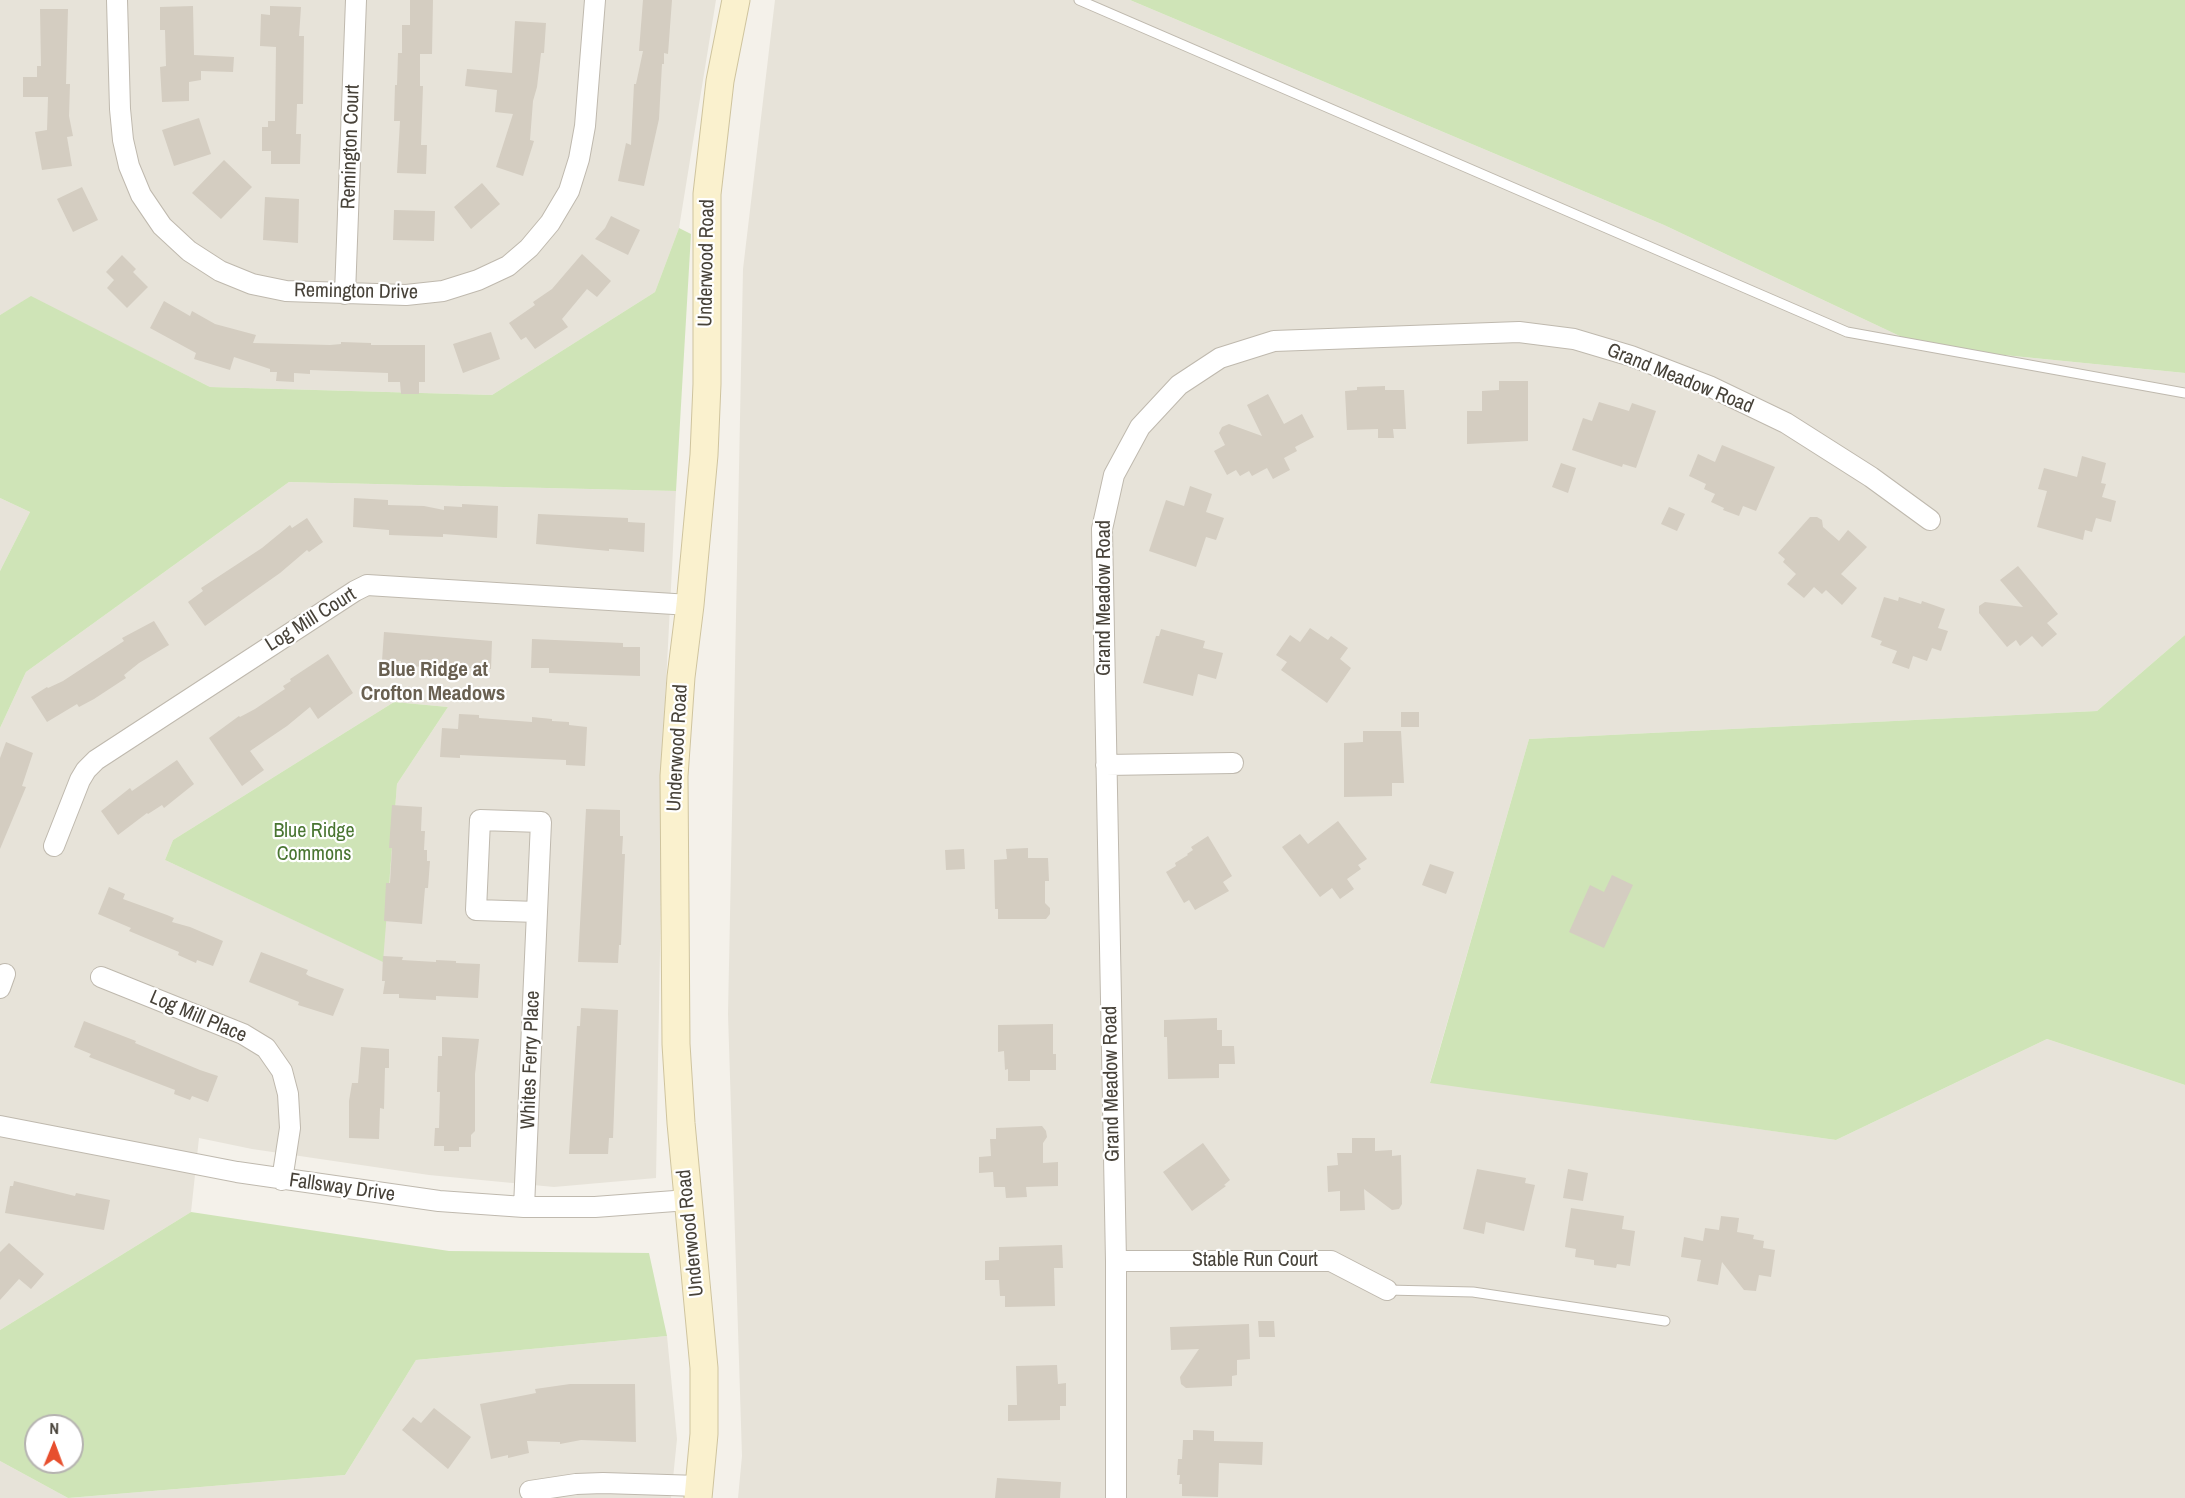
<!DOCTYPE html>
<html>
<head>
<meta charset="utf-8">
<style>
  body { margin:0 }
  #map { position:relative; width:2185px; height:1498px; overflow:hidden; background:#f4f1ea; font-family:"Archivo Narrow",sans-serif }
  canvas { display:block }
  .north { position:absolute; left:24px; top:1414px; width:60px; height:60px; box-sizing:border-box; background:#fff; border:2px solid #b5b3b0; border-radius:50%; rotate:1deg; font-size:16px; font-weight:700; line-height:24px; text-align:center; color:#474239 }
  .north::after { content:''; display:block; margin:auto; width:21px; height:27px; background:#e74f2e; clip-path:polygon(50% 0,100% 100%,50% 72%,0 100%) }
</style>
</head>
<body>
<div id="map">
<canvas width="2185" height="1498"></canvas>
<div class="north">N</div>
</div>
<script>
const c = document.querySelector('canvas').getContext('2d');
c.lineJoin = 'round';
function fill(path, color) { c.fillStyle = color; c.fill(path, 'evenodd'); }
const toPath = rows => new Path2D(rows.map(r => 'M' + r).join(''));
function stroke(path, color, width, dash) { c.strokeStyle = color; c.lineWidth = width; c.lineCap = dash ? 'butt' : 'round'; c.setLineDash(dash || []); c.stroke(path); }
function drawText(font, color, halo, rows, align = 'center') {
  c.font = font + ' "Archivo Narrow",sans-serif'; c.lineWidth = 4.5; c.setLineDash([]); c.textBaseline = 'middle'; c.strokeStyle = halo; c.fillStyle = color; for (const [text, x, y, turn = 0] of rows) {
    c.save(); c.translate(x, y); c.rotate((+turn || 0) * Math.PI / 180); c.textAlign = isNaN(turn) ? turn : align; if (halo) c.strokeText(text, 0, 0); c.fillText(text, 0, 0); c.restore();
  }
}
const residential = toPath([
  [0,0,716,0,679,228,655,292,492,395,210,387,31,297,0,315],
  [775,0,1130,0,1664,225,1923,347,2185,373,2185,635,2097,711,1529,739,1430,1082,1836,1140,2047,1039,2185,1085,2185,1498,738,1498,742,1456,728,1014,743,269],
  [289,482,676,491,664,722,656,1178,554,1187,429,1175,252,1149,199,1138,191,1212,0,1330,0,728,26,672],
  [394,702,448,707,397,784,382,961,165,860,173,840],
  [0,498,30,512,0,571],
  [667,1336,677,1439,671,1498,0,1498,0,1461,68,1498,345,1475,416,1360]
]);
const green = toPath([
  [1130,0,2185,0,2185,373,1923,347,1664,225],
  [679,228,691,234,676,491,289,482,26,672,0,728,0,571,30,512,0,498,0,315,31,296,210,387,492,395,655,292],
  [2185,635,2185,1085,2047,1039,1836,1140,1430,1083,1529,739,2097,711],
  [394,702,448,707,397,784,383,962,165,860,173,840],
  [191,1212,449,1251,649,1253,667,1336,416,1360,345,1475,68,1498,0,1461,0,1330],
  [36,1426,72,1426,72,1462,36,1462]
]);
const building = toPath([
  [410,0,433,0,432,54,420,54,420,86,423,86,421,145,427,145,426,174,397,173,400,121,394,121,395,85,397,85,398,53,402,53,402,25,410,25],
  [643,0,672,0,668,54,664,53,664,64,662,64,659,119,644,186,618,181,626,143,631,145,634,84,636,84,643,51,639,51],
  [193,6,194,55,234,57,233,72,201,71,201,80,189,82,189,101,162,102,160,67,166,66,165,30,160,30,160,7],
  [270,6,301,7,299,36,304,36,303,104,297,104,296,134,301,134,300,164,271,164,271,151,262,151,262,127,268,127,268,121,275,121,276,47,260,46,261,14,270,15],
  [40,9,68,9,66,84,70,84,69,116,73,136,67,137,72,166,42,170,35,132,47,130,48,97,23,97,23,77,37,77,37,66,41,66],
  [515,21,546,23,544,53,541,53,537,87,533,101,530,140,534,141,523,176,496,167,513,114,495,112,497,90,465,86,467,69,512,73],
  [199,118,211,154,174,166,162,130],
  [224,160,252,187,221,219,192,193],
  [482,183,500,204,471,229,454,207],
  [82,187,98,220,73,232,57,199],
  [265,197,299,199,298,243,263,240],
  [394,210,435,211,434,241,393,240],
  [611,216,640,230,628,255,595,239,605,228],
  [582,254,611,281,597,297,587,289,562,319,568,327,535,349,526,337,521,340,509,323,535,305,533,302,552,289],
  [122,255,136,269,133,272,148,287,127,308,107,288,114,280,106,272],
  [164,301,190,316,192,311,215,324,256,335,253,343,330,345,341,344,341,342,371,343,371,345,425,345,425,382,419,382,419,394,401,394,400,382,388,382,388,373,310,370,310,374,294,373,294,382,276,381,277,372,270,372,270,369,234,357,230,370,194,359,196,353,150,328],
  [491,332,500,359,463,373,453,344],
  [1499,381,1528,381,1528,441,1467,444,1467,411,1482,411,1482,391,1499,390],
  [1385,386,1385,390,1404,390,1406,429,1393,429,1394,438,1378,438,1378,429,1347,430,1345,391,1357,390,1357,387],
  [1268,394,1284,424,1302,414,1314,437,1295,447,1297,451,1284,458,1290,470,1273,479,1267,468,1252,476,1249,471,1240,476,1236,470,1227,475,1214,451,1225,445,1219,433,1222,427,1229,424,1262,436,1247,405],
  [1599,402,1629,411,1632,403,1656,411,1636,468,1623,464,1622,467,1572,450,1583,418,1592,421],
  [1722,445,1775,467,1756,511,1743,506,1739,516,1723,510,1724,508,1711,502,1715,494,1704,489,1706,484,1689,476,1698,454,1715,462],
  [2082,456,2106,463,2101,483,2106,484,2102,497,2116,501,2111,522,2096,518,2092,532,2085,530,2083,540,2037,527,2047,491,2038,489,2044,468,2077,477],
  [1561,463,1576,468,1568,493,1552,487],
  [1190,486,1212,494,1206,512,1224,518,1216,540,1206,537,1196,567,1149,551,1166,500,1184,506],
  [354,498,388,500,388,505,424,506,444,510,444,506,462,507,462,504,498,506,497,538,443,534,443,537,389,535,389,530,353,527],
  [1669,507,1685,514,1677,531,1661,524],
  [538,514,628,518,628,522,645,523,644,552,609,549,609,551,536,544],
  [1810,517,1817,517,1822,520,1823,527,1839,541,1848,530,1867,547,1841,574,1857,588,1842,605,1826,590,1822,594,1814,587,1804,598,1787,584,1796,574,1783,562,1785,559,1778,553],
  [307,518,323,542,309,552,307,550,280,573,205,626,188,602,203,591,201,588,262,548,290,525,292,528],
  [2018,566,2058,614,2047,623,2057,634,2042,647,2032,636,2020,646,2016,640,2007,647,1979,613,1979,606,1985,602,2023,607,2000,580],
  [1884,597,1898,601,1899,597,1921,604,1922,601,1945,609,1938,628,1948,631,1941,651,1932,648,1927,661,1913,656,1909,669,1892,663,1897,651,1880,645,1882,641,1871,637],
  [154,621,169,645,139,663,124,675,126,678,94,699,79,707,77,704,47,722,31,697,47,687,48,688,63,681,124,641,122,638],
  [1310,628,1328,640,1331,636,1348,648,1340,659,1351,668,1327,703,1281,670,1287,662,1276,655,1290,635,1300,642],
  [1161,629,1205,641,1203,648,1223,653,1216,679,1198,674,1193,696,1143,683,1156,636,1159,636],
  [384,632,492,641,491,669,401,666,401,661,382,661],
  [532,639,623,643,623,647,640,647,640,676,549,673,549,668,531,668],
  [328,654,353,693,318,719,310,707,287,726,250,751,264,770,242,786,209,738,239,716,240,717,255,709,285,689,283,686,291,681,290,679],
  [1401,712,1419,712,1419,727,1401,727],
  [459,714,479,715,479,718,532,722,532,717,552,719,552,721,569,722,569,725,587,727,585,766,566,765,566,760,460,755,460,758,440,757,442,728,458,729],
  [1363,731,1401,731,1404,783,1392,783,1392,796,1344,797,1344,743,1363,742],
  [6,742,33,753,22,786,26,787,0,849,0,758],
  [177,760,194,784,164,808,162,805,148,814,147,813,118,835,101,811,130,788,132,791],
  [392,805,422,807,421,831,425,831,424,850,427,850,427,861,430,861,428,888,425,888,422,924,384,921,386,883,390,883,391,866,392,848,389,848],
  [586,809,620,810,620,836,623,836,622,854,625,854,621,945,619,945,618,963,578,962],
  [1338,821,1367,859,1358,865,1361,869,1347,879,1354,889,1340,899,1332,888,1320,897,1282,847,1300,834,1308,844],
  [1208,836,1232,876,1223,882,1229,891,1195,910,1189,900,1184,903,1166,872,1176,866,1175,863,1188,855,1187,854,1193,850,1191,847],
  [1028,848,1028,858,1048,858,1049,881,1045,881,1045,903,1050,908,1050,914,1046,919,998,919,998,909,995,909,994,860,1007,859,1006,849],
  [964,849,965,869,946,870,945,850],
  [1430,864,1454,872,1446,894,1422,885],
  [1612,875,1633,885,1604,948,1569,932,1590,885,1604,892],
  [109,887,125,894,123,899,167,915,174,918,172,922,190,927,223,941,213,966,197,960,196,963,178,955,179,952,129,931,131,928,98,914],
  [261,952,308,970,306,974,309,976,344,989,333,1016,298,1005,299,1002,249,982],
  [383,956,403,957,402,960,436,962,436,960,456,961,456,963,480,964,478,998,436,996,436,1000,399,998,399,994,383,994,385,981,382,981],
  [581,1008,618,1010,613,1138,609,1138,608,1154,569,1154,577,1026,580,1026],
  [1217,1018,1217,1030,1222,1030,1222,1046,1234,1046,1235,1064,1219,1064,1219,1078,1168,1079,1167,1037,1164,1037,1164,1020],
  [84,1021,136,1041,135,1043,200,1070,218,1076,208,1102,192,1096,190,1100,174,1094,175,1090,89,1057,91,1054,74,1047],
  [1053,1024,1053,1054,1056,1054,1056,1070,1030,1070,1030,1081,1008,1081,1008,1069,1005,1070,1004,1051,998,1052,998,1025],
  [442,1037,479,1039,475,1074,475,1131,471,1135,471,1147,459,1147,459,1151,444,1151,444,1146,434,1146,435,1128,439,1128,440,1092,437,1092,438,1056,442,1056],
  [361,1047,389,1049,389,1068,385,1068,384,1109,380,1108,379,1139,349,1138,349,1101,352,1083,358,1083],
  [1042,1126,1046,1131,1047,1137,1043,1143,1043,1163,1058,1162,1058,1186,1026,1187,1027,1197,1006,1198,1005,1187,994,1187,993,1172,979,1173,979,1157,991,1156,990,1139,996,1139,996,1128],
  [1352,1138,1375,1138,1375,1151,1392,1150,1392,1156,1401,1155,1402,1204,1399,1209,1392,1210,1364,1189,1365,1210,1340,1211,1340,1191,1328,1192,1327,1166,1338,1165,1337,1153,1352,1153],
  [1203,1143,1230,1180,1224,1185,1226,1186,1192,1211,1163,1172],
  [1477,1169,1526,1178,1525,1183,1535,1185,1524,1231,1486,1222,1484,1234,1463,1229],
  [1568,1169,1588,1173,1583,1201,1563,1198],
  [14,1181,75,1196,76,1193,110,1200,104,1230,5,1213,10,1186,13,1186],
  [1571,1208,1624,1216,1622,1229,1635,1231,1630,1266,1617,1264,1616,1268,1594,1265,1594,1260,1575,1257,1576,1249,1565,1247],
  [1721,1216,1739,1218,1737,1232,1754,1235,1753,1239,1764,1241,1763,1248,1775,1250,1771,1277,1759,1275,1756,1291,1744,1290,1722,1262,1718,1285,1697,1281,1701,1260,1681,1257,1684,1237,1703,1241,1705,1228,1719,1230],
  [9,1243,44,1274,31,1289,19,1279,0,1300,0,1252],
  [1062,1245,1063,1268,1054,1268,1055,1306,1005,1307,1005,1296,1000,1296,999,1280,985,1280,985,1261,999,1260,999,1247],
  [1258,1321,1274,1321,1275,1337,1259,1337],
  [1249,1324,1250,1359,1237,1360,1237,1375,1232,1376,1232,1386,1186,1388,1181,1384,1180,1377,1199,1349,1171,1350,1170,1327],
  [1057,1365,1058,1384,1066,1383,1066,1406,1060,1406,1060,1420,1008,1421,1008,1405,1017,1405,1016,1366],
  [570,1384,635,1384,636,1442,581,1440,560,1444,560,1442,527,1441,529,1453,508,1458,508,1455,491,1459,480,1404,536,1393,535,1389],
  [434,1408,471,1437,448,1469,402,1430,413,1417,421,1423],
  [1193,1430,1214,1431,1214,1441,1263,1442,1262,1465,1219,1463,1218,1497,1182,1496,1182,1484,1179,1484,1180,1475,1177,1475,1178,1459,1182,1459,1183,1440,1193,1440],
  [997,1478,1061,1482,1060,1498,995,1498]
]);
const lane = toPath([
  [1079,0,1847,332,2185,393],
  [1387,1290,1473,1292,1665,1321]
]);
const street = toPath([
  [117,0,120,109,123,140,129,166,141,195,162,226,189,251,220,271,252,284,286,291,406,295,443,291,478,280,508,266,529,248,550,223,569,191,579,159,585,126,595,0],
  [345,294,356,0],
  [1106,765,1233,763],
  [54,846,80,780,86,770,96,760,355,591,367,585,690,605],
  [101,977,243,1034,266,1048,282,1071,288,1094,290,1128,282,1180],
  [0,988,5,974],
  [0,1126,237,1172,439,1201,524,1207,595,1207,688,1200],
  [524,1207,537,912,476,910,480,820,541,822,537,912],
  [1116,1261,1331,1261,1387,1290],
  [530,1491,576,1484,603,1483,699,1486],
  [1116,1498,1116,1261,1102,529,1114,475,1140,427,1179,385,1220,358,1274,341,1519,332,1574,339,1631,356,1709,386,1786,423,1871,477,1930,520]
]);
const secondary = toPath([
  [698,1498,704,1434,704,1368,681,1123,676,1044,674,776,681,677,690,605,704,455,707,384,707,194,720,81,736,0]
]);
const streetNames = [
  ["Remington Court",351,147,-88],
  ["Underwood Road",707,263,-89],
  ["Remington Drive",356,292,1],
  ["Grand Meadow Road",1680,379,22],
  ["Grand Meadow Road",1105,598,-90],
  ["Log Mill Court",311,620,-32],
  ["Underwood Road",678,748,-87],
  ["Log Mill Place",198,1017,23],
  ["Whites Ferry Place",531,1060,-88],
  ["Grand Meadow Road",1112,1084,-91],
  ["Fallsway Drive",342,1188,8],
  ["Underwood Road",691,1233,-96],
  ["Stable Run Court",1255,1261]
];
const parkNames = [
  ["Blue Ridge",314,832],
  ["Commons",314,855]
];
const neighbourhoodNames = [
  ["Blue Ridge at",433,670],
  ["Crofton Meadows",433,694]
];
fill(residential, '#e7e3d9');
fill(green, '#cfe4b7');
fill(building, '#d4cdc1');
stroke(lane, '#bfb9ae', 11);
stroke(street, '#bfb9ae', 22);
stroke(secondary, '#cfc49e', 29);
stroke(lane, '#fff', 9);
stroke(street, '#fff', 20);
stroke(secondary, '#faf1ce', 27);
drawText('20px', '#474239', '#fff', streetNames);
drawText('20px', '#497531', '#fff', parkNames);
drawText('bold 21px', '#696051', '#fff', neighbourhoodNames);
</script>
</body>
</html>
